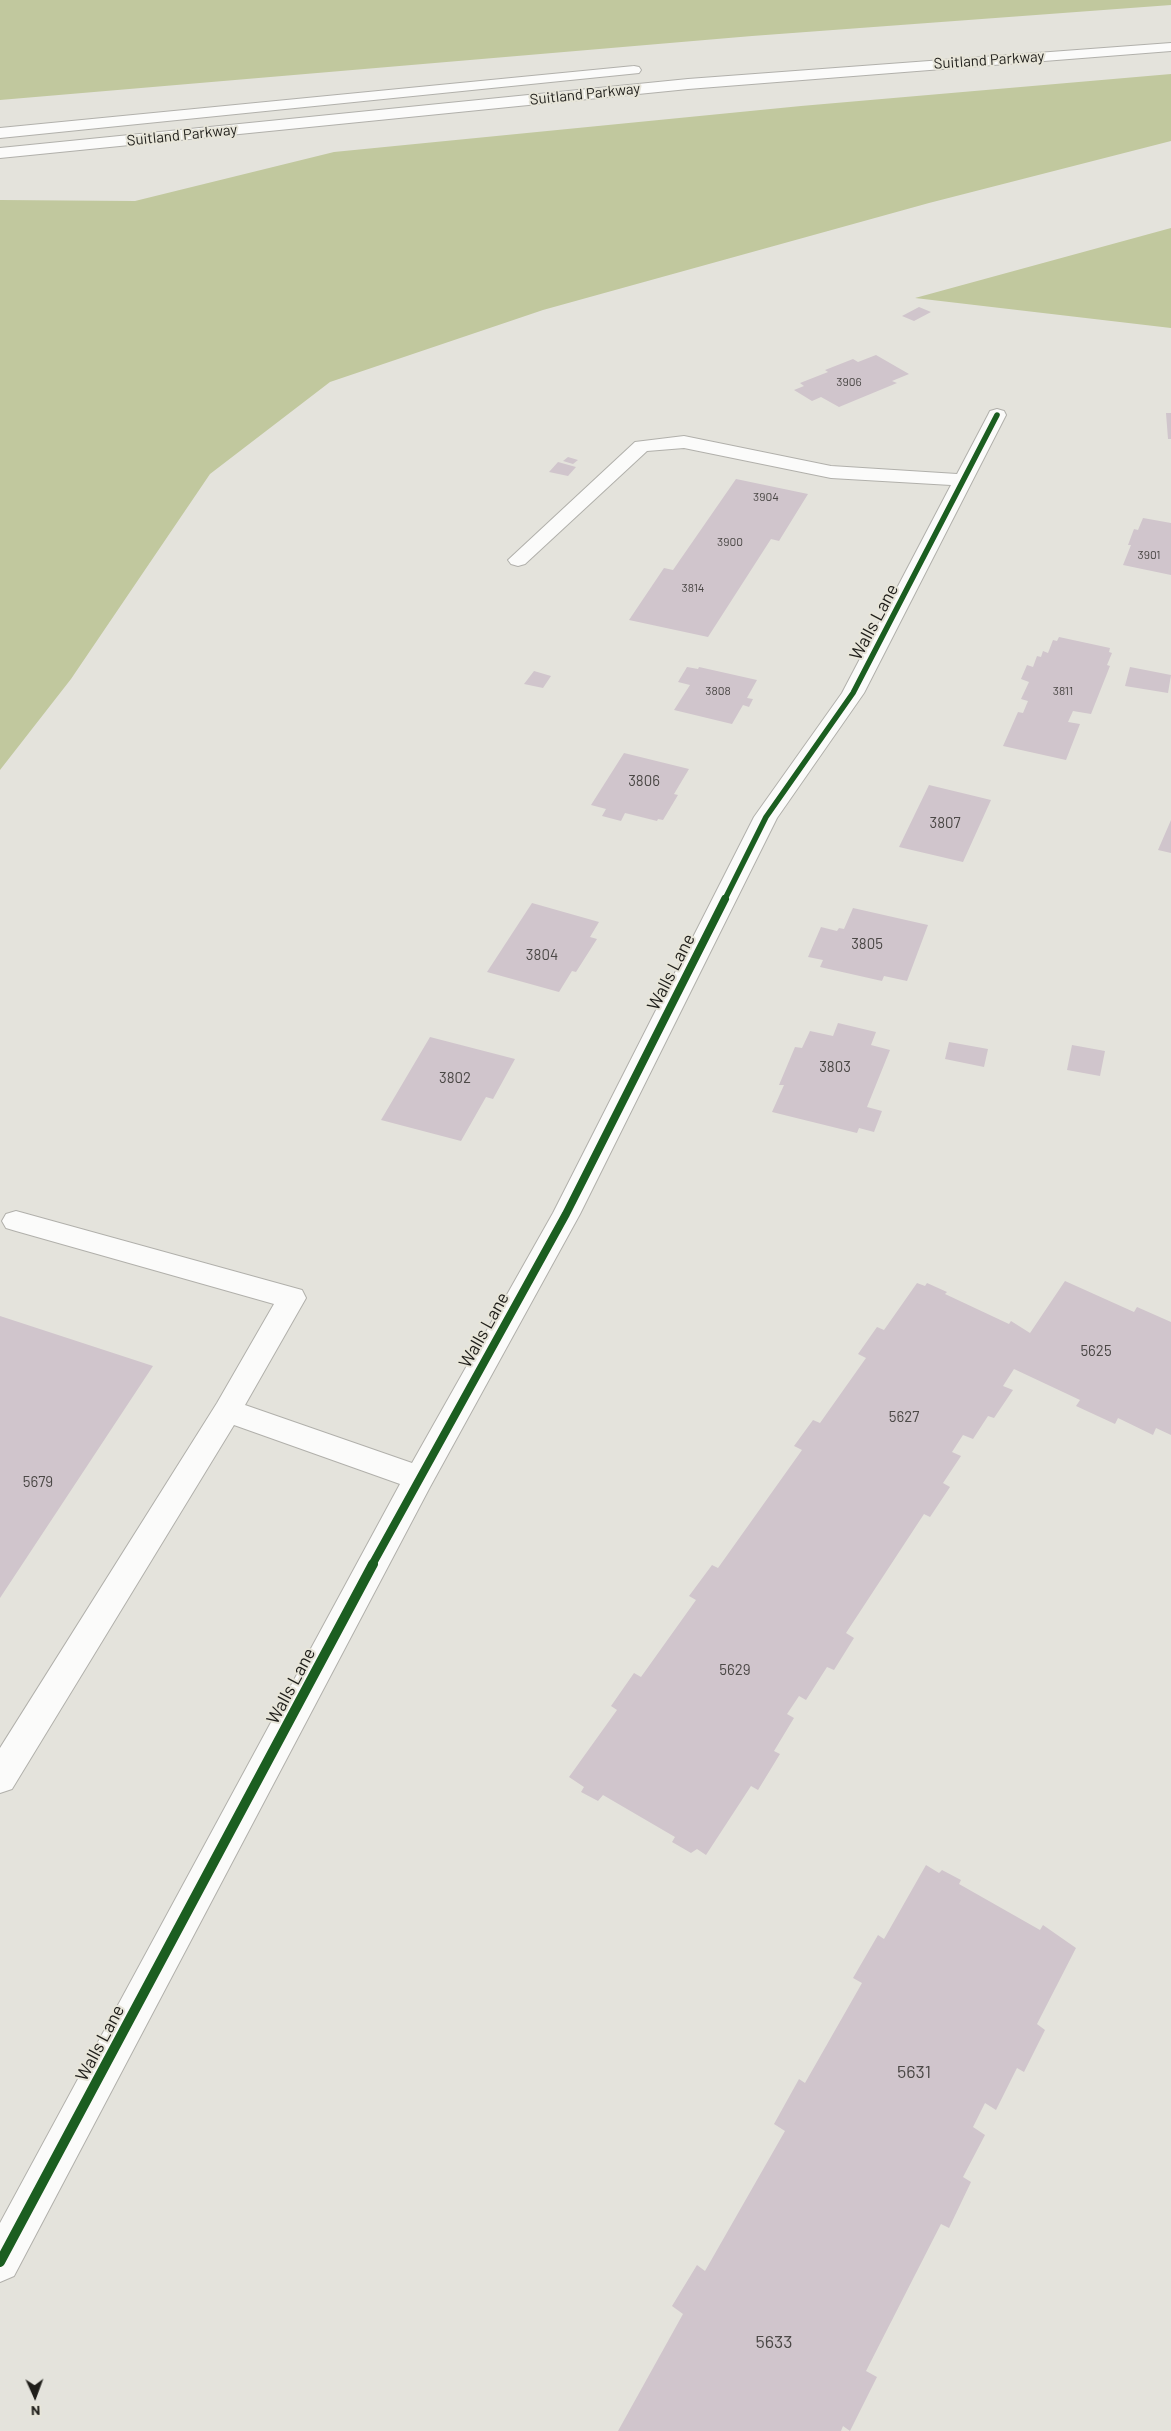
<!DOCTYPE html>
<html>
<head>
<meta charset="utf-8">
<style>
  body { margin:0 }
  #map { position:relative; width:1171px; height:2431px; overflow:hidden; background:#e4e3dc; font-family:Barlow,sans-serif }
  canvas { display:block }
  .north { position:absolute; left:10px; top:2371px; width:50px; height:50px; -webkit-text-stroke:4px #e7e5d9; paint-order:stroke; rotate:178deg; font-size:14px; font-weight:700; line-height:20px; text-align:center; color:#1f1e1a }
  .north::after { content:''; display:block; margin:auto; width:18px; height:22px; background:#1f1e1a; clip-path:polygon(50% 0,100% 100%,50% 72%,0 100%) }
</style>
</head>
<body>
<div id="map">
<canvas width="1171" height="2431"></canvas>
<div class="north">N</div>
</div>
<script>
const c = document.querySelector('canvas').getContext('2d');
c.lineJoin = 'round';
function fill(path, color) { c.fillStyle = color; c.fill(path, 'evenodd'); }
const toPath = rows => new Path2D(rows.map(r => 'M' + r).join(''));
function stroke(path, color, width, dash) { c.strokeStyle = color; c.lineWidth = width; c.lineCap = dash ? 'butt' : 'round'; c.setLineDash(dash || []); c.stroke(path); }
function drawText(font, color, halo, rows, align = 'center') {
  c.font = font + ' Barlow,sans-serif'; c.lineWidth = 4; c.setLineDash([]); c.textBaseline = 'middle'; c.strokeStyle = halo; c.fillStyle = color; for (const [text, x, y, turn = 0] of rows) {
    c.save(); c.translate(x, y); c.rotate((+turn || 0) * Math.PI / 180); c.textAlign = isNaN(turn) ? turn : align; if (halo) c.strokeText(text, 0, 0); c.fillText(text, 0, 0); c.restore();
  }
}
const forest = toPath([
  [0,0,1171,0,1171,5,752,36,0,100],
  [1171,74,1171,141,929,203,543,310,330,382,210,474,71,679,0,770,0,200,135,201,334,152,801,106],
  [1171,228,1171,328,915,298]
]);
const building = toPath([
  [919,307,931,312,914,321,902,316],
  [876,355,909,374,892,381,897,383,839,407,821,397,812,401,794,390,804,386,800,383,828,372,825,370,853,359,858,362],
  [1166,413,1171,413,1171,439,1168,439],
  [568,457,578,460,573,464,563,461],
  [558,462,576,467,568,476,549,472],
  [736,479,808,494,779,541,771,539,708,637,629,620,664,568,673,570],
  [1143,518,1171,523,1171,575,1123,565,1131,545,1128,545,1134,529,1138,530],
  [1059,637,1110,648,1109,652,1112,653,1107,665,1110,666,1091,714,1073,711,1068,722,1080,724,1066,760,1003,746,1018,712,1023,713,1028,701,1021,699,1029,682,1021,679,1027,665,1033,667,1037,656,1041,657,1043,651,1048,653,1053,640,1057,641],
  [687,667,698,669,699,667,757,680,747,698,753,699,749,707,743,705,732,724,674,710,690,685,678,682],
  [1130,667,1171,675,1168,693,1125,686],
  [534,671,551,676,543,688,524,684],
  [624,753,689,769,674,794,678,795,663,820,658,819,657,821,625,813,621,821,602,816,606,809,591,805],
  [929,785,991,800,963,862,899,847],
  [1171,820,1171,853,1158,850],
  [532,903,599,922,590,937,597,939,576,972,572,971,559,992,487,972],
  [853,908,928,925,907,981,884,976,882,981,820,967,823,960,808,957,821,927,837,931,839,928,844,929],
  [838,1023,876,1032,871,1045,890,1050,867,1107,882,1111,874,1132,859,1128,857,1133,772,1112,784,1085,779,1085,795,1047,802,1048,810,1031,833,1036],
  [430,1037,515,1059,493,1099,486,1097,461,1141,381,1120],
  [949,1042,988,1049,984,1067,945,1059],
  [1072,1045,1105,1051,1100,1076,1067,1070],
  [1065,1281,1134,1312,1137,1307,1171,1322,1171,1435,1156,1428,1153,1435,1118,1418,1115,1424,1076,1406,1080,1400,1014,1369,1003,1386,1013,1390,994,1418,988,1416,973,1439,963,1435,952,1452,961,1456,943,1483,950,1487,930,1517,924,1514,846,1633,854,1638,834,1670,827,1667,806,1700,799,1696,787,1714,794,1718,774,1751,780,1754,758,1790,751,1786,706,1855,697,1849,691,1853,672,1842,675,1837,603,1795,598,1801,581,1792,584,1787,569,1777,617,1710,611,1706,634,1673,641,1677,696,1600,689,1596,712,1565,718,1568,802,1450,794,1446,813,1420,820,1423,866,1358,858,1354,877,1327,884,1330,917,1283,925,1286,927,1283,947,1292,945,1294,1009,1324,1011,1321,1030,1333],
  [0,1316,153,1366,0,1598],
  [926,1865,939,1873,942,1870,961,1880,959,1884,1040,1930,1043,1925,1076,1948,1037,2024,1045,2030,1024,2072,1017,2068,996,2110,985,2103,973,2127,985,2135,963,2177,971,2182,949,2228,941,2224,866,2371,877,2377,850,2431,843,2426,841,2431,618,2431,683,2314,672,2306,697,2265,705,2271,785,2131,774,2124,799,2079,805,2083,862,1983,853,1978,878,1935,884,1939]
]);
const minor = toPath([
  [997,409,1004,411,1006,415,864,693,777,818,580,1214,430,1487,14,2276,0,2282,0,2223,400,1484,234,1425,12,1789,0,1793,0,1748,217,1403,274,1304,16,1231,6,1228,2,1221,6,1214,16,1211,302,1290,306,1298,245,1405,412,1463,553,1213,754,817,842,693,951,485,831,478,684,448,647,451,525,564,518,566,511,564,508,560,635,442,684,436,831,466,957,474,988,415,990,411,997,409]
]);
const highway = toPath([
  [1171,43,1171,51,688,89,0,158,0,148,688,79,1171,43],
  [634,66,639,67,641,70,639,73,0,138,0,128,634,66]
]);
const cyclewayFar2 = toPath([
  [724,901,766,817,853,693,997,415]
]);
const cyclewayFar1 = toPath([
  [372,1565,566,1214,725,899]
]);
const cycleway = toPath([
  [0,2262,373,1564]
]);
const farNumbernames = [
  ["3906",849,382],
  ["3904",766,497],
  ["3900",730,542],
  ["3901",1149,555],
  ["3814",693,588],
  ["3808",718,691],
  ["3811",1063,691]
];
const farStreetnames = [
  ["Suitland Parkway",989,60,-4],
  ["Suitland Parkway",585,94,-6],
  ["Suitland Parkway",182,135,-6]
];
const numberNames = [
  ["3806",644,781],
  ["3807",945,823],
  ["3805",867,944],
  ["3804",542,955],
  ["3803",835,1067],
  ["3802",455,1078],
  ["5625",1096,1351],
  ["5627",904,1417],
  ["5679",38,1482],
  ["5629",735,1670]
];
const streetNames = [
  ["Walls Lane",874,622,-62],
  ["Walls Lane",671,972,-63],
  ["Walls Lane",484,1330,-61],
  ["Walls Lane",291,1686,-62],
  ["Walls Lane",100,2043,-62]
];
const nearNumbernames = [
  ["5631",914,2072],
  ["5633",774,2342]
];
fill(forest, '#c1c89e');
fill(building, '#d0c5cc');
stroke(minor, '#b1b0ab', 2);
stroke(highway, '#b1b0ab', 2);
fill(minor, '#fbfbfa');
fill(highway, '#fbfbfa');
stroke(cyclewayFar2, '#1b5e20', 5.5);
stroke(cyclewayFar1, '#1b5e20', 8);
stroke(cycleway, '#1b5e20', 10);
drawText('12px', '#4b4846', null, farNumbernames);
drawText('15px', '#1f1e1a', '#e7e5d9', farStreetnames);
drawText('15px', '#4b4846', null, numberNames);
drawText('18px', '#1f1e1a', '#e7e5d9', streetNames);
drawText('18px', '#4b4846', null, nearNumbernames);
</script>
</body>
</html>
